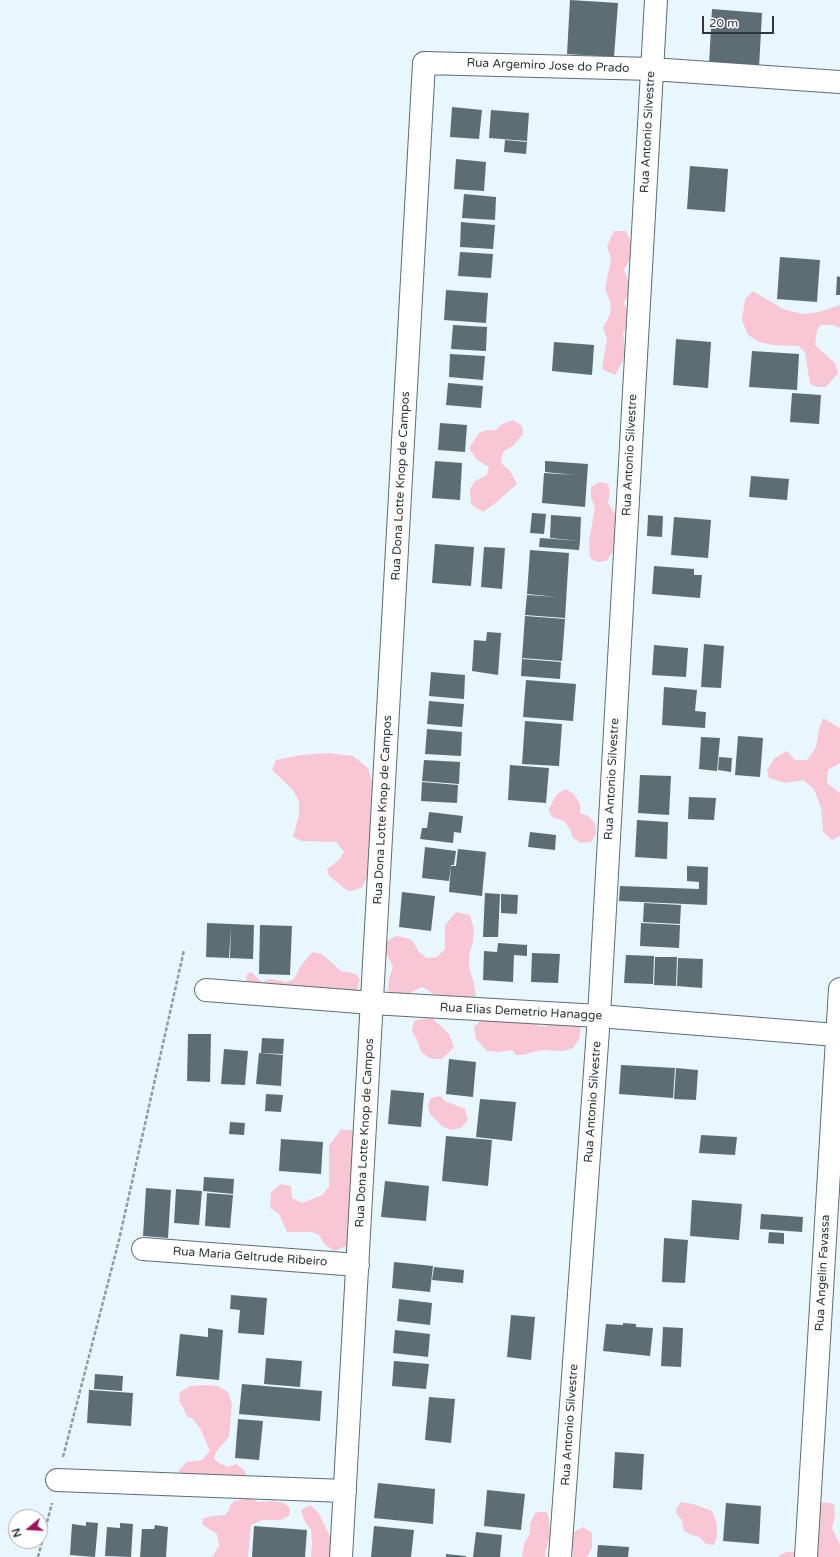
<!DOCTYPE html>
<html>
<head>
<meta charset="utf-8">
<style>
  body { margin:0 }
  #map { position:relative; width:840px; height:1557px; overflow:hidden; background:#e8f7fe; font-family:"Varela Round",sans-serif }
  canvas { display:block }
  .north { position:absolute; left:8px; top:1509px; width:40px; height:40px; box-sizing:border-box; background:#fff; border:1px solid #acafb0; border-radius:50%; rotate:252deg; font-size:11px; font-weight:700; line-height:16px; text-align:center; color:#30373a }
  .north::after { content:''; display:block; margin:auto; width:14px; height:18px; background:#a1125a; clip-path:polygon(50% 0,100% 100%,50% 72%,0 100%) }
  .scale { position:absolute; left:702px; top:16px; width:72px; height:18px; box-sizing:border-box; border:2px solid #30373a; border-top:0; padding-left:5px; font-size:12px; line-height:14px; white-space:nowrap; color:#30373a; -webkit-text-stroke:3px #fff; paint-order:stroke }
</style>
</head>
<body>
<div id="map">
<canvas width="840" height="1557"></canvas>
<div class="north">N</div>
<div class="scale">20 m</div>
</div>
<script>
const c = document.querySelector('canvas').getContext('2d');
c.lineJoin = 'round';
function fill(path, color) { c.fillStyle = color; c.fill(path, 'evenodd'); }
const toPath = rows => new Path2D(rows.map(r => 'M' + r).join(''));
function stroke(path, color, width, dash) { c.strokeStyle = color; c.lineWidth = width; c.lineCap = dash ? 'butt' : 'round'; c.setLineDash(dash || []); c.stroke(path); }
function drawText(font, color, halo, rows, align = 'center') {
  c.font = font + ' "Varela Round",sans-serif'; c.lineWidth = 4; c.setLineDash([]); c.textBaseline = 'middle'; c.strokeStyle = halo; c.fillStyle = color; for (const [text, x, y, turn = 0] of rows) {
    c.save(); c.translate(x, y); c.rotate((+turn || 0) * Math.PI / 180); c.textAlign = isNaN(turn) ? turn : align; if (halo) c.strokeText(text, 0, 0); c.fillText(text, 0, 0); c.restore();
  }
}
const green = toPath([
  [614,231,626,231,632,245,631,257,624,270,630,285,628,295,624,303,631,319,623,333,626,356,615,375,602,369,607,339,603,328,610,314,611,304,605,289,611,259,607,246],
  [753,291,783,309,803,314,819,312,840,305,840,328,833,325,821,325,817,330,815,345,835,363,838,373,826,387,817,387,810,384,805,352,798,346,773,345,759,342,748,335,742,320,745,299],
  [513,420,522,426,523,434,514,445,503,452,501,463,510,471,517,484,498,501,483,512,471,504,470,489,475,481,487,475,489,467,477,460,469,448,479,433,487,430,496,430,502,424],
  [600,482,608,484,610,493,608,503,614,512,618,524,615,549,606,561,597,562,590,558,589,541,595,508,591,497,591,487],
  [823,718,840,728,840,763,828,770,827,783,840,793,840,836,832,840,823,832,821,808,814,789,803,780,785,783,769,778,767,770,775,758,787,751,795,760,807,760,816,747,819,730],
  [328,753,353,756,368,768,374,790,370,811,370,840,373,867,362,887,352,891,348,891,329,876,327,869,340,859,344,852,336,842,302,841,293,837,299,815,299,801,293,790,272,770,276,760,301,755],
  [566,789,574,794,580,804,580,813,588,816,595,823,596,834,591,842,581,843,573,838,570,829,564,821,552,817,548,810,557,794],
  [456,912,470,915,474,929,473,943,469,954,469,967,473,980,476,996,465,1002,440,998,422,987,410,993,398,997,388,991,389,979,393,966,383,949,387,941,396,936,403,937,412,940,419,952,427,958,437,957,445,949,445,925],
  [312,952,322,954,341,971,356,974,360,980,356,992,248,986,246,978,247,974,251,972,262,982,271,979,286,982,294,979,300,967],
  [432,1018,449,1034,454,1047,442,1059,431,1059,421,1052,418,1042,412,1031,414,1021,421,1019],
  [483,1018,530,1019,539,1026,545,1026,556,1022,575,1020,581,1027,579,1039,573,1048,563,1051,541,1050,523,1055,516,1055,512,1050,499,1052,487,1051,476,1039,474,1027],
  [440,1096,445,1101,465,1109,468,1120,461,1128,451,1130,443,1127,430,1114,428,1106,431,1098],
  [341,1129,356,1131,347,1246,334,1251,325,1245,319,1235,312,1232,287,1232,279,1214,270,1208,271,1192,281,1184,291,1186,292,1198,302,1203,322,1195,329,1187,329,1146],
  [204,1385,218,1386,228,1392,232,1404,229,1437,216,1452,214,1459,219,1463,228,1467,236,1464,244,1470,248,1478,181,1476,179,1470,187,1462,202,1460,210,1451,200,1428,191,1417,188,1418,179,1400,180,1392,190,1386],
  [244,1499,252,1499,258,1502,273,1501,284,1503,290,1508,289,1516,281,1520,263,1520,251,1525,248,1557,212,1557,219,1546,217,1534,203,1525,202,1519,213,1516,225,1515,229,1510,230,1505,235,1501],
  [681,1502,693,1504,712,1511,717,1524,717,1536,714,1545,706,1544,699,1537,692,1535,684,1531,682,1520,677,1515,676,1509],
  [823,1502,834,1504,835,1514,832,1528,840,1545,840,1557,777,1557,786,1552,798,1552,812,1511],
  [310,1505,318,1512,329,1534,332,1544,331,1557,311,1557,312,1544,311,1530,304,1520,301,1510],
  [539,1512,547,1512,549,1521,550,1537,545,1552,546,1557,522,1557,524,1544,530,1533,530,1524,535,1513],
  [583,1527,592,1533,592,1548,587,1557,573,1557,572,1533]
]);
const building = toPath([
  [570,0,618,3,614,57,567,54],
  [712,9,762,13,759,68,709,65],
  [452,107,482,110,479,139,450,137],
  [491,110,529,113,527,141,489,138],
  [505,140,527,142,526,154,504,152],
  [456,159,486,162,484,191,454,189],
  [690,166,728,169,725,212,687,209],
  [464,194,496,197,495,220,462,218],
  [461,222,495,225,493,249,460,247],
  [460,252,493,254,491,278,458,276],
  [780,257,820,260,817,302,777,299],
  [837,276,840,277,840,295,836,295],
  [446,290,488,293,486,323,444,320],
  [453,325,487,327,486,351,451,349],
  [676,339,711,342,708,388,673,385],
  [554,342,594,345,592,375,552,371],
  [752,351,799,354,797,390,749,387],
  [450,354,485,356,483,380,449,377],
  [448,383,483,386,481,408,446,405],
  [792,393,821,395,819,424,790,422],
  [440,423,467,425,465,452,438,450],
  [435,461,462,463,460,500,432,498],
  [545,461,588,464,585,507,542,503,544,473,575,475,545,472],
  [751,476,789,479,787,500,749,497],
  [532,513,546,514,544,534,530,533],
  [551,515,581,517,580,541,550,538],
  [648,515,663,516,662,537,647,536],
  [674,517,711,520,708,558,671,555],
  [540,538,580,541,579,550,539,547],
  [435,544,474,547,471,586,432,583],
  [484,547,505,548,502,589,481,587],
  [530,550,569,553,565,618,525,615,527,595,557,597,527,594],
  [654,566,694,569,694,575,702,575,700,598,652,594],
  [525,616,565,619,562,661,522,658],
  [487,632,501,633,498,675,472,671,474,640,486,641],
  [704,644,724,646,721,688,701,687],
  [654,645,688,648,686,677,652,675],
  [522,659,561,662,560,679,521,676],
  [431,672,465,675,464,699,429,696],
  [526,680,576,684,573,721,523,717],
  [664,687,697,690,695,711,706,712,705,728,662,725],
  [429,701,464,704,462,727,427,724],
  [525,721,562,724,559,766,522,764],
  [427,729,462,732,461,756,425,754],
  [738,736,763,738,760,777,735,775],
  [701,737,720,738,717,771,699,769],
  [719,757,732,758,731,772,718,770],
  [424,760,460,762,459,784,422,781],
  [510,765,549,768,546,803,508,800],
  [640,775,671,776,669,815,638,813],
  [422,782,458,785,457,803,421,801],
  [689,797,716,798,714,820,688,819],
  [429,812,463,816,461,833,454,832,453,843,420,839,422,828,427,828],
  [637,820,668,822,667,859,635,857],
  [530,832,556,835,555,850,528,847],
  [425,847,456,851,454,865,451,865,449,881,422,878],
  [458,849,486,852,482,896,449,892,451,866,456,866],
  [687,866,708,867,707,905,619,901,620,886,699,889,699,882,687,881],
  [402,892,435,896,431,931,399,927],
  [485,893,500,894,498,937,483,937],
  [501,894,518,895,517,914,501,913],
  [644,903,681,905,680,924,643,922],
  [207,923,254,925,253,959,230,958,231,927,229,958,206,957],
  [641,923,680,925,679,948,640,946],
  [260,925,292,926,290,975,259,974],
  [498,943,527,945,527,956,514,955,513,982,483,980,484,951,497,952],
  [532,953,560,954,558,983,531,982],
  [626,955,654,956,653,984,624,983],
  [655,957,677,957,676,986,654,985],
  [678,958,703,959,702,988,677,986],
  [188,1034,211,1034,210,1082,187,1081],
  [262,1038,284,1039,283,1054,261,1053],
  [224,1049,248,1051,245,1085,221,1084],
  [259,1053,283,1055,281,1086,256,1084],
  [449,1059,476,1062,473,1097,446,1094],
  [621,1065,675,1068,673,1098,619,1094],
  [676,1068,698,1070,696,1100,674,1099],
  [391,1090,424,1093,421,1127,388,1124],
  [266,1094,283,1095,281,1112,265,1111],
  [480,1099,516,1102,512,1141,476,1137],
  [230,1122,245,1123,244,1135,229,1134],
  [701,1135,737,1137,735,1155,699,1153],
  [446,1136,492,1140,488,1186,442,1181],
  [281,1139,323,1142,321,1174,279,1171],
  [204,1177,234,1179,233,1194,203,1191],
  [385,1181,429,1186,426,1221,381,1217],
  [146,1188,171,1190,168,1238,143,1236],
  [176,1189,202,1191,199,1225,174,1223],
  [207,1193,233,1195,230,1228,205,1226],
  [692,1200,742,1204,739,1240,690,1236],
  [761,1214,803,1217,802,1232,760,1229],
  [769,1232,784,1233,784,1244,768,1243],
  [664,1238,688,1240,685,1283,662,1282],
  [394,1262,433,1266,430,1292,392,1288],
  [434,1267,464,1270,463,1283,432,1280],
  [231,1295,267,1298,264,1335,238,1333,240,1310,230,1309],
  [399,1299,432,1303,430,1325,397,1321],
  [511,1315,535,1317,531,1360,507,1357],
  [623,1323,636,1324,636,1327,653,1328,650,1356,603,1351,606,1324,623,1325],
  [663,1327,683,1328,681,1367,661,1366],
  [208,1328,223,1330,219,1380,176,1376,180,1334,208,1337],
  [395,1330,430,1334,428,1357,393,1353],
  [266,1358,302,1361,300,1387,264,1384],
  [394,1361,429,1364,426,1389,392,1386],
  [95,1374,123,1376,122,1391,94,1389],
  [242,1384,322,1391,320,1421,239,1414],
  [89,1390,133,1393,131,1426,87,1423],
  [429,1397,455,1399,451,1443,425,1440],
  [238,1419,263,1421,259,1460,235,1458],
  [615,1452,644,1454,642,1490,613,1488],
  [378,1483,435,1489,433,1524,374,1518],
  [487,1490,525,1494,521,1530,484,1526],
  [726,1503,761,1506,759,1544,723,1541],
  [86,1522,98,1523,95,1557,70,1555,72,1524,86,1526],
  [120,1523,133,1524,131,1557,105,1556,107,1527,120,1528],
  [155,1525,168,1527,166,1557,140,1557,142,1529,154,1529],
  [254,1526,307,1530,305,1557,252,1557],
  [374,1526,414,1530,411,1557,371,1557],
  [476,1532,502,1535,500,1557,473,1557],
  [598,1545,629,1547,628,1557,597,1557],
  [446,1554,466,1556,466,1557,446,1557]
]);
const path = toPath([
  [63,1457,119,1240,184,950],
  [38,1557,52,1503]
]);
const minor = toPath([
  [206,990,372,1003,599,1016,836,1035],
  [143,1249,358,1265],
  [57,1480,345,1491],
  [341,1557,424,63,652,69,840,82],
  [560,1557,599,1016,656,0],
  [806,1557,840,989]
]);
const streetNames = [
  ["Rua Argemiro Jose do Prado",548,66,2],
  ["Rua Antonio Silvestre",648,132,-87],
  ["Rua Antonio Silvestre",630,455,-87],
  ["Rua Dona Lotte Knop de Campos",401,486,-87],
  ["Rua Antonio Silvestre",612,779,-87],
  ["Rua Dona Lotte Knop de Campos",383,810,-87],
  ["Rua Elias Demetrio Hanagge",521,1012,3],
  ["Rua Antonio Silvestre",593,1102,-86],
  ["Rua Dona Lotte Knop de Campos",365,1133,-87],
  ["Rua Maria Geltrude Ribeiro",250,1257,4],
  ["Rua Angelin Favassa",823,1273,-87],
  ["Rua Antonio Silvestre",570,1425,-86]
];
fill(green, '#f9c6d6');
fill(building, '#5d6d74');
stroke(minor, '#5c6d74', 24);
stroke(path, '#909ba0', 2.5, [4, 2]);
stroke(minor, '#fff', 22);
drawText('12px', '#30373a', '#fff', streetNames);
</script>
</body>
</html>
